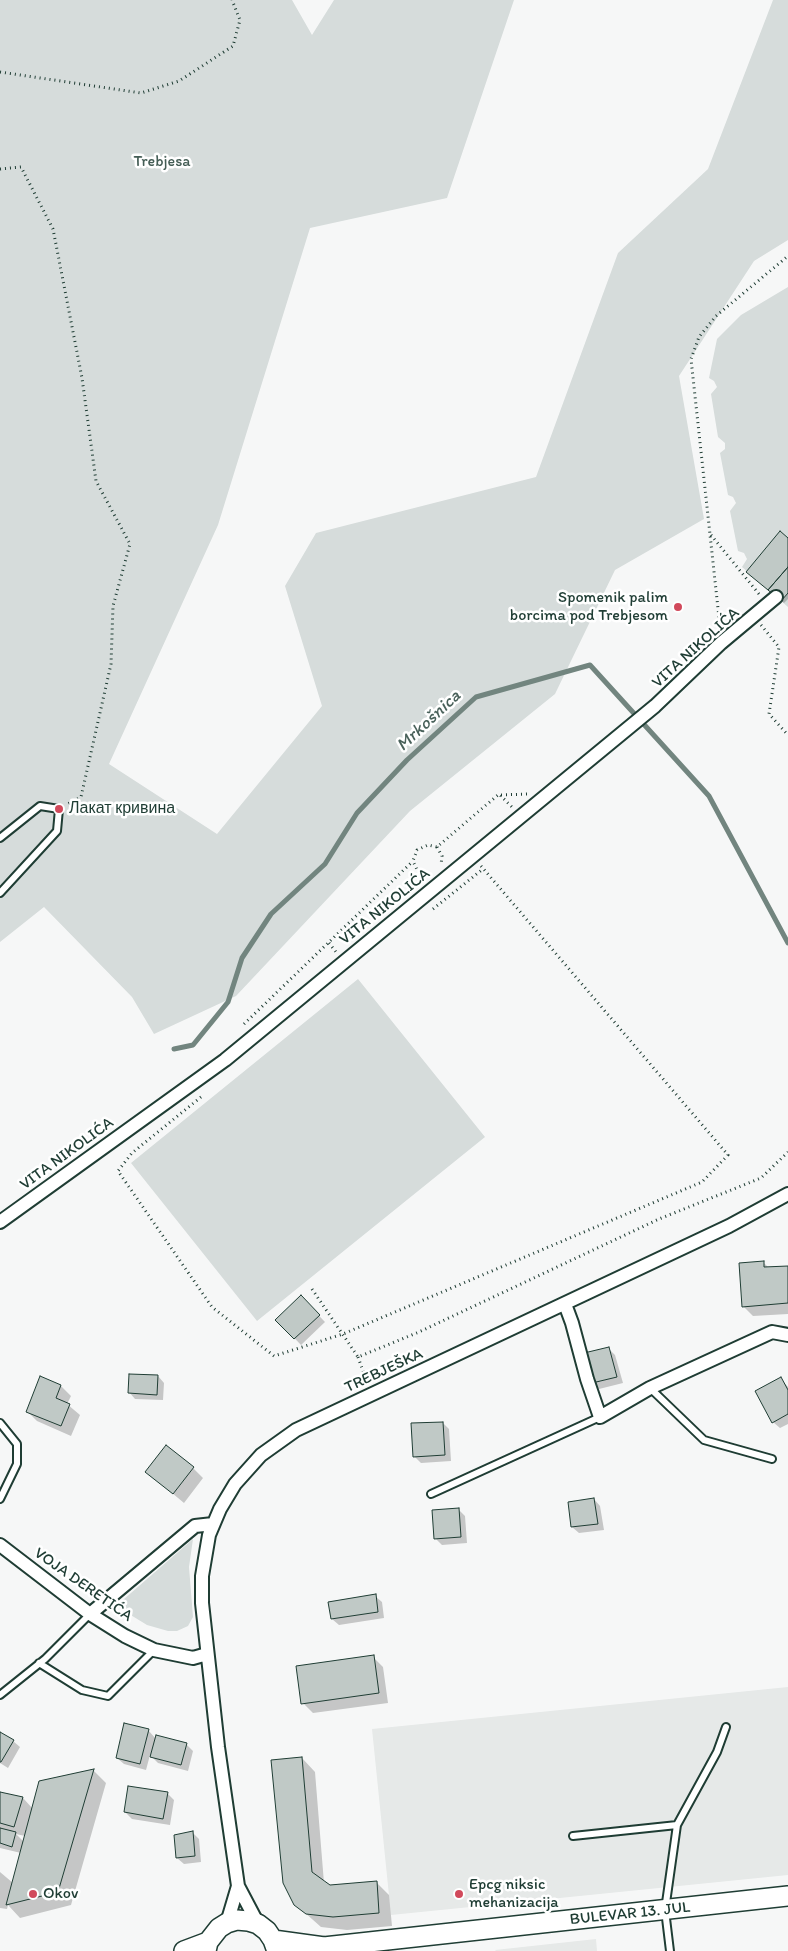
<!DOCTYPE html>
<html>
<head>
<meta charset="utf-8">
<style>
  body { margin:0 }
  canvas { display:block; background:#f6f7f7 }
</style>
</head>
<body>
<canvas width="788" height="1951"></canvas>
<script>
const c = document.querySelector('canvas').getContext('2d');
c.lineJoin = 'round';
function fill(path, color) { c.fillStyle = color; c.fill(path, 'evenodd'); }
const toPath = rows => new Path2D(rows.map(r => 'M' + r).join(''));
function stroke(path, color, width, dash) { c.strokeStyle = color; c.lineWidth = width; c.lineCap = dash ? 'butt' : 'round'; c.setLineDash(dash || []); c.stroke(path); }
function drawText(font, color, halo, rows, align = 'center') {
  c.font = font + ' Itim,sans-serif'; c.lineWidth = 5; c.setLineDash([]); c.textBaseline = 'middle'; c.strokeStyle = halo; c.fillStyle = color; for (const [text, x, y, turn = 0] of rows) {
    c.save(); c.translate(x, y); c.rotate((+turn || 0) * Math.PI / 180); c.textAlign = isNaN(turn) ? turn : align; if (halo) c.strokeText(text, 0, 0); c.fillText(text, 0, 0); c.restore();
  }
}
const built = toPath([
  [788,1687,788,1875,391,1915,372,1729],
  [596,1939,597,1951,496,1951,495,1950]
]);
const green = toPath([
  [0,0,292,0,312,35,334,0,514,0,447,198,310,228,218,525,109,764,217,834,322,706,285,586,316,533,536,477,618,253,708,169,773,0,788,0,788,240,754,261,679,376,704,519,615,570,555,694,410,811,236,996,154,1034,132,997,44,907,0,942],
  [788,287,788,607,742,567,747,559,744,553,738,551,730,511,736,503,733,497,728,495,720,453,725,449,725,443,718,437,711,394,717,387,714,381,709,378,717,339,741,315],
  [358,979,485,1137,257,1321,131,1163],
  [193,1539,189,1567,193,1617,188,1626,177,1631,168,1631,147,1625,116,1606]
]);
const shadow = toPath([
  [788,540,788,599,784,603,748,572],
  [763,1262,769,1268,788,1267,788,1314,753,1316,743,1306],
  [301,1297,325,1322,301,1345,277,1320],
  [609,1349,615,1355,623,1383,599,1389,593,1383],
  [158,1376,164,1383,163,1400,135,1399,129,1392],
  [41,1378,61,1386,71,1396,67,1404,80,1415,71,1436,37,1421,27,1411],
  [781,1379,788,1387,788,1424,780,1428,773,1422],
  [443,1423,449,1429,451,1461,421,1463,414,1456],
  [193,1468,203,1478,184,1503,147,1472],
  [594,1499,600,1506,604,1530,579,1533,572,1527],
  [458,1509,465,1516,467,1543,442,1545,436,1539],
  [375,1596,382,1602,384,1618,339,1625,332,1619],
  [373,1657,383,1667,388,1703,313,1713,303,1703],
  [148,1730,156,1739,186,1744,193,1751,188,1771,158,1763,150,1755,146,1770,124,1764,117,1758],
  [0,1733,13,1741,20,1747,8,1768,0,1763],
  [302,1758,315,1772,324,1883,330,1887,376,1882,389,1895,392,1926,347,1930,321,1927,295,1904],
  [93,1770,106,1783,71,1905,20,1918,8,1905,7,1909,0,1908,0,1872,13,1883,21,1853,0,1848,0,1793,23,1798,33,1809],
  [16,1834,25,1836,24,1842],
  [167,1793,174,1800,170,1825,132,1819,125,1812],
  [192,1832,199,1839,201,1862,184,1864,177,1858]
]);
const stream = toPath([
  [174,1049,193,1045,228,1002,242,958,271,914,325,864,357,813,407,760,476,697,590,665,709,796,788,943]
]);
const building = toPath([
  [780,531,788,538,788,567,768,590,746,572,780,531],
  [788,567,788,593,781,601,768,590,788,567],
  [764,1261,764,1267,788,1266,788,1303,742,1307,739,1263,764,1261],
  [301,1295,320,1315,294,1339,275,1320,301,1295],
  [609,1347,617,1377,592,1383,584,1353,609,1347],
  [129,1374,158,1375,157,1395,128,1393,129,1374],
  [40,1376,61,1385,56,1398,70,1404,61,1426,26,1412,40,1376],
  [781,1377,788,1390,788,1414,772,1423,755,1391,781,1377],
  [443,1422,445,1455,413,1457,411,1423,443,1422],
  [166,1445,194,1467,173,1494,145,1472,166,1445],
  [594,1498,598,1524,571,1527,568,1502,594,1498],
  [459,1508,461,1537,434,1539,432,1510,459,1508],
  [376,1594,378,1612,331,1619,328,1602,376,1594],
  [374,1655,379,1693,301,1704,296,1666,374,1655],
  [124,1723,149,1729,140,1764,116,1758,124,1723],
  [0,1732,14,1740,1,1762,0,1762,0,1732],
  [156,1735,187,1743,181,1765,150,1757,156,1735],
  [302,1757,312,1872,330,1885,377,1881,379,1913,333,1917,306,1914,294,1905,283,1883,271,1760,302,1757],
  [94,1769,58,1892,6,1905,39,1781,94,1769],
  [128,1786,168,1792,163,1819,124,1812,128,1786],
  [0,1792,23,1797,14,1827,0,1823,0,1792],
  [0,1828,16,1832,12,1847,0,1843,0,1828],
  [193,1831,195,1856,176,1858,174,1835,193,1831]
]);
const path = toPath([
  [0,72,141,93,179,81,233,46,240,20,232,0],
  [0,169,21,167,53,229,82,378,96,481,130,544,113,606,111,664,81,797,66,805],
  [711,535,759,594],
  [761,625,779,647,769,714,788,735],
  [720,627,691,359,699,337,716,316,788,256],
  [501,795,527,794],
  [437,847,442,856,441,865],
  [429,875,418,872,413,861,417,850,428,845,437,847,499,794,512,807],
  [433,909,483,869],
  [329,943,336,952],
  [244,1024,413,861],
  [201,1097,132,1153,118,1171,212,1307,274,1356,343,1334,702,1182,728,1155,481,866],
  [312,1289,358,1357,419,1332,659,1219,761,1178,788,1152],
  [358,1357,367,1382]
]);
const lane = toPath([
  [0,838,40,806,59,809,57,831,0,893],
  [650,1388,704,1440,772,1459],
  [0,1423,17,1444,17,1464,0,1499],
  [431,1494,600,1417],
  [39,1663,82,1690,108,1696,154,1650],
  [0,1695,45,1659,90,1614],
  [573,1836,677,1825],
  [670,1951,665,1910,677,1825,717,1752,726,1727]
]);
const street = toPath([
  [0,1222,225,1060,655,706,721,643,776,597],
  [565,1304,572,1323,587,1379,600,1417,650,1388,772,1332,788,1335],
  [0,1545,90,1614,125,1636,154,1650,193,1658,207,1654],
  [90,1614,195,1526,213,1524],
  [227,1923,238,1886],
  [258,1924,238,1886,218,1747,202,1603,202,1576,209,1535,220,1509,235,1484,261,1455,296,1430,729,1226,788,1194]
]);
const secondary = toPath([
  [273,1940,324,1947],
  [184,1951,208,1942],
  [206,1951,208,1942,219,1928,227,1923,237,1920,248,1921,258,1924,267,1931,273,1940,277,1951],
  [311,1951,324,1947,788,1896]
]);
const markers = [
  [678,607,5,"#d1495b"],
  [59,809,5,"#d1495b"],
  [33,1894,5,"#d1495b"],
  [459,1894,5,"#d1495b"]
];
const parkNames = [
  ["Trebjesa",162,162]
];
const poiNames = [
  ["Spomenik palim",668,598,"right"],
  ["borcima pod Trebjesom",668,616,"right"],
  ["Лакат кривина",69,809],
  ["Epcg niksic",469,1885],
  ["mehanizacija",469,1903],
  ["Okov",43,1894]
];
const streetNames = [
  ["VITA NIKOLIĆA",696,648,-42],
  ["VITA NIKOLIĆA",385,907,-39],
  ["VITA NIKOLIĆA",67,1154,-36],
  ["TREBJEŠKA",384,1371,-25],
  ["VOJA DERETIĆA",83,1585,35],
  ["BULEVAR 13. JUL",630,1914,-6]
];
const waterNames = [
  ["Mrkošnica",429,721,-43]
];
fill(built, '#e6e9e8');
fill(green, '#d6dcdb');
fill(shadow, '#0003');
stroke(stream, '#72857f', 5);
fill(building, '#c0c9c6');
stroke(building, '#1f3d34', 1);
stroke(lane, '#1f3d34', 10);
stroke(street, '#1f3d34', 16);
stroke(secondary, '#1f3d34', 22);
stroke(path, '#1f3d34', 3, [1, 4]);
stroke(lane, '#fff', 6);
stroke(street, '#fff', 12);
stroke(secondary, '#fff', 19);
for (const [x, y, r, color] of markers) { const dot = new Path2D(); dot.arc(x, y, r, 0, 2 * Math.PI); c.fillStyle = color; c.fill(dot); stroke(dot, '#fff', 2); }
drawText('16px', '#445d55', '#fff', parkNames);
drawText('16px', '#1f3d34', '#fff', poiNames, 'left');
drawText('16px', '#1f3d34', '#fff', streetNames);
drawText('italic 18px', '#49615a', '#fff', waterNames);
</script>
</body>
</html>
